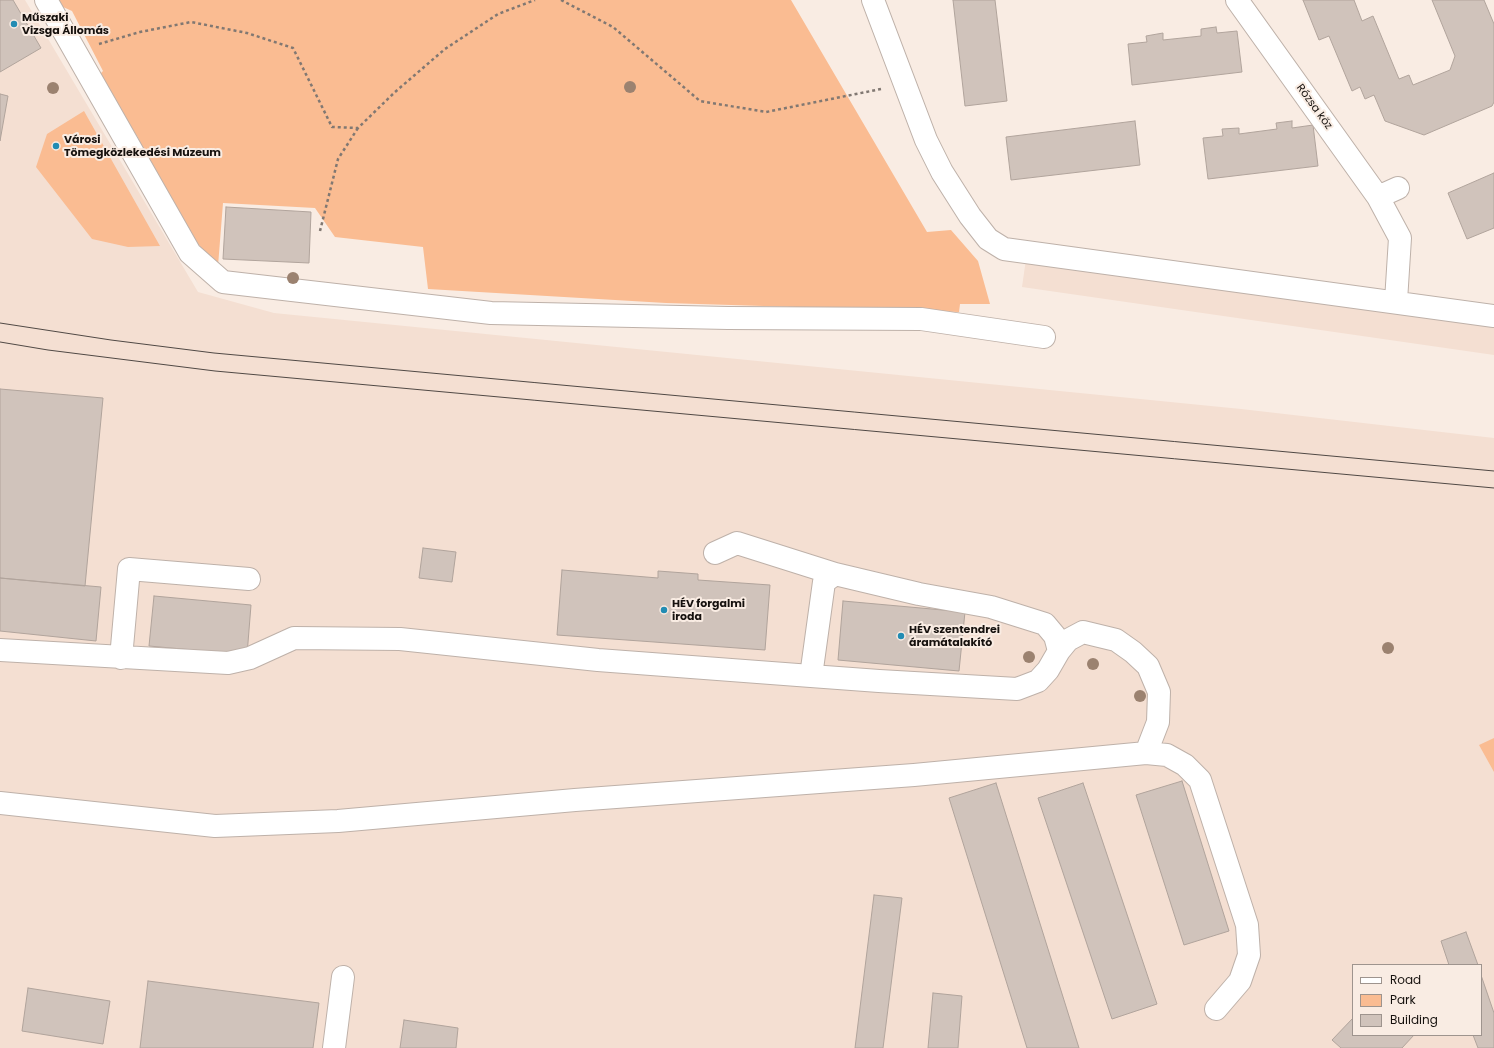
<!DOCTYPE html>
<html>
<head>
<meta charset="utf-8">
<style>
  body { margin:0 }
  #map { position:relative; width:1494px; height:1048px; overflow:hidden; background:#f9ece3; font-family:Poppins,sans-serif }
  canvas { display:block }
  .legend { position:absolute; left:1352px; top:964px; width:130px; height:72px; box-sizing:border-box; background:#f9ece3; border:1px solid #9e948e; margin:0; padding:5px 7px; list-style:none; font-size:12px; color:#16110e }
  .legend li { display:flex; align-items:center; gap:8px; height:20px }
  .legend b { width:20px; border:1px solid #9e948e }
</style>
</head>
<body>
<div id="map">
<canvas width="1494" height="1048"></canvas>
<ul class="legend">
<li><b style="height:5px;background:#fff"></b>Road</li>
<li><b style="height:11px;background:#fabc92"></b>Park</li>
<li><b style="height:11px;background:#d0c3bb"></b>Building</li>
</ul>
</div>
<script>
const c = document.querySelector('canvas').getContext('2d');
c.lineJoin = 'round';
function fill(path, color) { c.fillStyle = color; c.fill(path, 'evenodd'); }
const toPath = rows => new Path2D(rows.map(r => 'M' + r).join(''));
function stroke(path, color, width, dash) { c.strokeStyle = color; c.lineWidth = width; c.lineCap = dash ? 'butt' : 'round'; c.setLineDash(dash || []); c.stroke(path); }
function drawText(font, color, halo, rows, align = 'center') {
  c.font = font + ' Poppins,sans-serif'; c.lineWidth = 4; c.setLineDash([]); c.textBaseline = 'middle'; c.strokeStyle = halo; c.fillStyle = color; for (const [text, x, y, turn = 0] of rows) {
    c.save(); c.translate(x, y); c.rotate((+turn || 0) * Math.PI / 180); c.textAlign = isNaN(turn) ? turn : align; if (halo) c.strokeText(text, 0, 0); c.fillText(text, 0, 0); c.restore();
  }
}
const built = toPath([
  [0,0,25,0,198,292,274,313,1241,409,1494,438,1494,1048,0,1048],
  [1353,965,1481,965,1481,1035,1353,1035],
  [1026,259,1494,320,1494,355,1022,287]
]);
const green = toPath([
  [59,0,791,0,927,232,951,230,978,261,990,304,960,304,959,312,666,303,428,289,423,247,335,237,315,208,223,203,218,266,211,264,199,245,189,240,137,136,97,77,103,71,72,11,63,7],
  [84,111,160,246,128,247,92,239,36,167,47,134],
  [1494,738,1494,772,1479,745]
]);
const building = toPath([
  [0,0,13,0,41,48,0,72,0,0],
  [953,0,995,0,1007,101,965,106,953,0],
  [1303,0,1354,0,1362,21,1373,16,1399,79,1409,75,1413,85,1450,70,1455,56,1432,0,1484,0,1494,24,1494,102,1492,106,1424,135,1385,121,1374,95,1365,99,1360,87,1352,91,1329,36,1319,40,1303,0],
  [1216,27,1217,33,1237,31,1242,72,1132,85,1128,44,1147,42,1146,36,1163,33,1163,40,1201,36,1201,29,1216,27],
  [0,94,8,96,0,141,0,94],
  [1135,121,1140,165,1011,180,1006,137,1135,121],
  [1292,121,1292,128,1313,125,1318,166,1208,179,1203,138,1223,136,1222,129,1239,128,1239,134,1277,129,1276,123,1292,121],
  [1494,173,1494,228,1467,239,1448,193,1494,173],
  [226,207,311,212,309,263,223,259,226,207],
  [0,389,103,398,85,586,0,578,0,389],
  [423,548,456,552,452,582,419,578,423,548],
  [562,570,658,578,658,571,698,574,698,580,770,585,765,650,557,635,562,570],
  [0,578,101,587,96,641,0,631,0,578],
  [154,596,251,605,247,655,149,646,154,596],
  [843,601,965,612,959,671,838,660,843,601],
  [1182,781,1229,931,1184,945,1136,795,1182,781],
  [996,783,1079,1048,1027,1048,949,798,996,783],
  [1083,783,1157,1004,1112,1019,1038,798,1083,783],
  [874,895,902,898,883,1048,855,1048,874,895],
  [1466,932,1478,965,1449,965,1441,941,1466,932],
  [1481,975,1494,1013,1494,1048,1478,1048,1473,1035,1481,1035,1481,975],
  [148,981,319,1003,313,1048,140,1048,148,981],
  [28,988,110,1001,103,1044,22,1031,28,988],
  [933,993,962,996,958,1048,928,1048,933,993],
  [1353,1018,1353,1035,1414,1035,1402,1048,1341,1048,1332,1040,1353,1018],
  [404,1020,458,1028,456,1048,400,1048,404,1020]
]);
const path = toPath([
  [561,0,613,27,700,101,766,112,881,89],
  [99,44,140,32,191,22,247,33,293,48,332,127,358,128,395,92,445,49,498,14,535,0],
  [320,231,338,159,358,128]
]);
const minor = toPath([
  [46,0,190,253,223,282,491,313,728,318,921,319,1044,337],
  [873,0,926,140,942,172,970,216,988,239,1004,249,1494,316],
  [1237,0,1378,197,1398,188],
  [1378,197,1400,238,1396,301],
  [715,553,737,543,835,574],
  [0,650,228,663,250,658,294,638,400,639,598,660,811,676,879,681,1017,689,1038,681,1048,670,1059,651,1055,636,1045,624,991,607,919,594,835,574,824,582,811,676],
  [121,658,129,569,249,579],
  [1146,753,1167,755,1185,765,1200,780,1247,925,1249,955,1240,981,1216,1009],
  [0,803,215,826,338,821,575,800,914,775,1146,753,1158,722,1159,692,1148,666,1133,652,1116,640,1083,632,1068,640,1059,651],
  [334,1048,343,977]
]);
const tram = toPath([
  [0,323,111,340,214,353,1494,471],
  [0,342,48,350,215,371,1494,488]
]);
const trees = [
  [630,87],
  [53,88],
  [293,278],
  [1388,648],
  [1029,657],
  [1093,664],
  [1140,696]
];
const markers = [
  [14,24,4,"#228cb3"],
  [56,146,4,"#228cb3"],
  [664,610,4,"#228cb3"],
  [901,636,4,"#228cb3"]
];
const poiNames = [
  ["Műszaki",22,18],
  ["Vizsga Állomás",22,31],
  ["Városi",64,140],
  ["Tömegközlekedési Múzeum",64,153],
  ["HÉV forgalmi",672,604],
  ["iroda",672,617],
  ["HÉV szentendrei",909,630],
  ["áramátalakító",909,643]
];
const streetNames = [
  ["Rózsa köz",1314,107,54]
];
fill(built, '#f4dfd2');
fill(green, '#fabc92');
fill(building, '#d0c3bb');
stroke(building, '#b1a49c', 1);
stroke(minor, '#beb1a9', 24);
stroke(path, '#817872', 2.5, [3, 3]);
stroke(minor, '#fff', 22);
stroke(tram, '#504945', 1);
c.fillStyle = '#9b8270';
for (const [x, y] of trees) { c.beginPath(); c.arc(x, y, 6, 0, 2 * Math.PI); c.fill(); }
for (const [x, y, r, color] of markers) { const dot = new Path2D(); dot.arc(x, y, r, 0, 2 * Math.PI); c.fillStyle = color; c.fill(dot); stroke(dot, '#f9ece3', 1.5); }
drawText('bold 11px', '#16110e', '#f9ece3', poiNames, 'left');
drawText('11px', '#16110e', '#f9ece3', streetNames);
</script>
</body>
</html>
